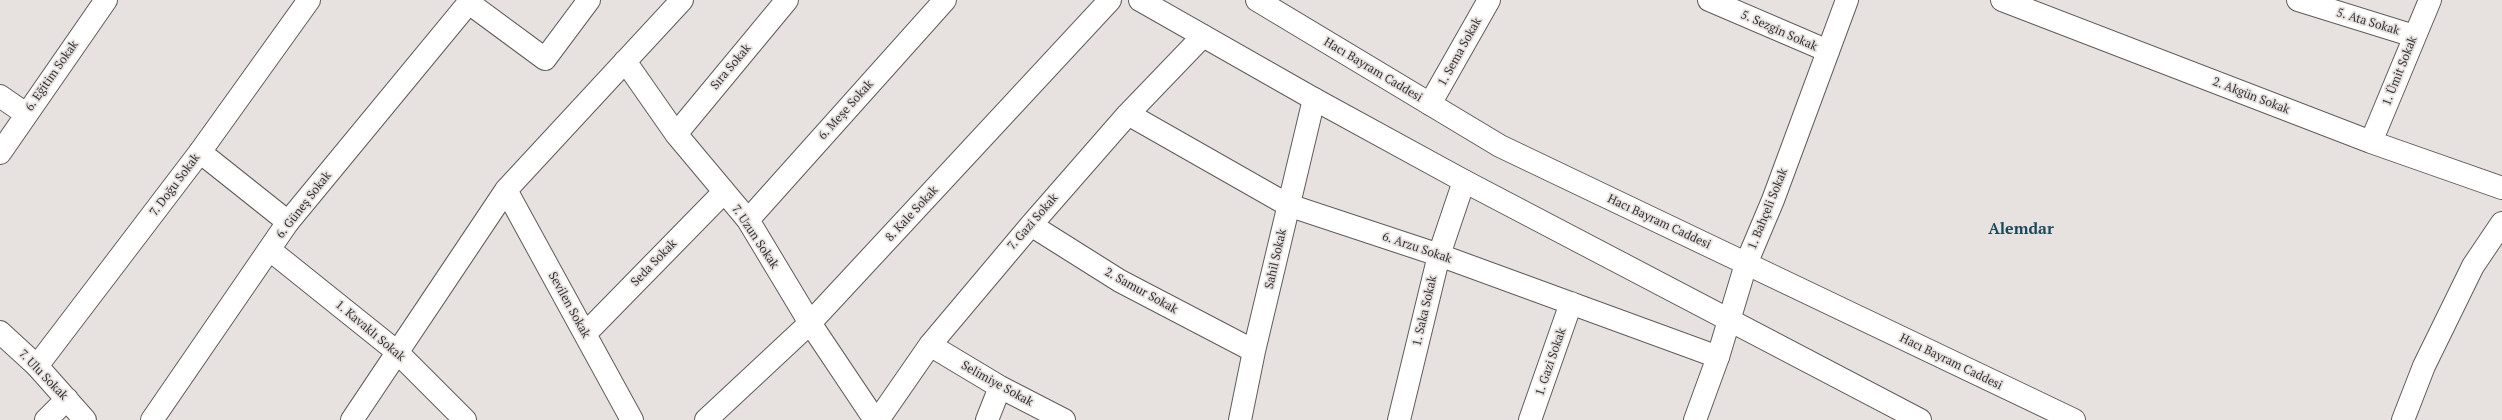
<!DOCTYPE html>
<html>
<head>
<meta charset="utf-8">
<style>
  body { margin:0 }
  canvas { display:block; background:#e7e2e0 }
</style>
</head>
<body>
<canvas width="2502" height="420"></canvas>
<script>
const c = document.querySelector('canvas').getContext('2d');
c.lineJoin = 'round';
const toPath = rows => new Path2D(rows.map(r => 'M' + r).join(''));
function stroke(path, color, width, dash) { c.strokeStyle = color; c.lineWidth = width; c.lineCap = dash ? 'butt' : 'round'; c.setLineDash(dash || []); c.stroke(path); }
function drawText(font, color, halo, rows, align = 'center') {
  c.font = font + ' "PT Serif",serif'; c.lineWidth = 3.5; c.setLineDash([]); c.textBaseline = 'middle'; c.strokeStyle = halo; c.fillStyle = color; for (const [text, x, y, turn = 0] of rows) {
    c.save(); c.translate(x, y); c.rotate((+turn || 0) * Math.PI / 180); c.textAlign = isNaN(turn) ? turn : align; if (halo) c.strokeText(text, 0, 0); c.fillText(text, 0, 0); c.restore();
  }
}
const street = toPath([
  [1709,0,1828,51],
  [2002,0,2371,142,2502,188],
  [2298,0,2414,36],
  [469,3,545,59,589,0],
  [625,61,676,134,748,220,810,323,875,420],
  [0,96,26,114],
  [1430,104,1489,0],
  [1128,114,1288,205,1439,255,1718,357],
  [676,134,787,0],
  [2371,142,2430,0],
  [200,152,288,222],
  [0,153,106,0],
  [506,190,632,420],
  [748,220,945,0],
  [1031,225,1120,281,1254,351],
  [270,250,396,351,465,420],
  [0,332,37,366],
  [585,334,724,192],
  [930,345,1000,387,1064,420],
  [352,420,506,190,682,0],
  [706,420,810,323,1110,0],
  [878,420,930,345,1031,225,1128,114,1203,36],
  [987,420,1000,387],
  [1240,420,1254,351,1314,99],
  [1399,420,1439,255,1464,181],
  [1530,420,1571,303],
  [2403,420,2424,366,2473,266,2502,223]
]);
const secondary = toPath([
  [1140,0,1314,99,1464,181,1920,420],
  [1257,0,1500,146,2074,420],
  [46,420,67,399],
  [85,420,37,366,200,152,309,0],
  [152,420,288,222,471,0],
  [1695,420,1718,357,1746,264,1773,200,1847,0]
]);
const streetNames = [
  ["5. Ata Sokak",2368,22,17],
  ["5. Sezgin Sokak",1779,31,24],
  ["1. Sema Sokak",1460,52,-61],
  ["Sıra Sokak",731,67,-50],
  ["Hacı Bayram Caddesi",1373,70,31],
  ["1. Ümit Sokak",2400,71,-68],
  ["6. Eğitim Sokak",52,76,-55],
  ["2. Akgün Sokak",2251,96,21],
  ["6. Meşe Sokak",846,110,-48],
  ["7. Doğu Sokak",175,185,-53],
  ["6. Güneş Sokak",304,205,-52],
  ["1. Bahçeli Sokak",1768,209,-68],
  ["8. Kale Sokak",912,214,-47],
  ["7. Gazi Sokak",1033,222,-49],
  ["Hacı Bayram Caddesi",1659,222,25],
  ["7. Uzun Sokak",755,237,56],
  ["6. Arzu Sokak",1417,248,19],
  ["Sahil Sokak",1276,259,-77],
  ["Seda Sokak",654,263,-46],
  ["2. Samur Sokak",1141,291,29],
  ["Sevilen Sokak",569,305,61],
  ["1. Saka Sokak",1425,311,-77],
  ["1. Kavaklı Sokak",370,331,40],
  ["1. Gazi Sokak",1551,362,-71],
  ["Hacı Bayram Caddesi",1951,362,26],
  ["7. Ulu Sokak",43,375,46],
  ["Selimiye Sokak",997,384,29]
];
const districtNames = [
  ["Alemdar",2021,229]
];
stroke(street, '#605c5b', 24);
stroke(secondary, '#605c5b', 24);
stroke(street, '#fff', 22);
stroke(secondary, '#fff', 22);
drawText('12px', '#343231', '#e7e2e0', streetNames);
drawText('bold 16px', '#1a495c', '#e7e2e0', districtNames);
</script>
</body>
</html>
